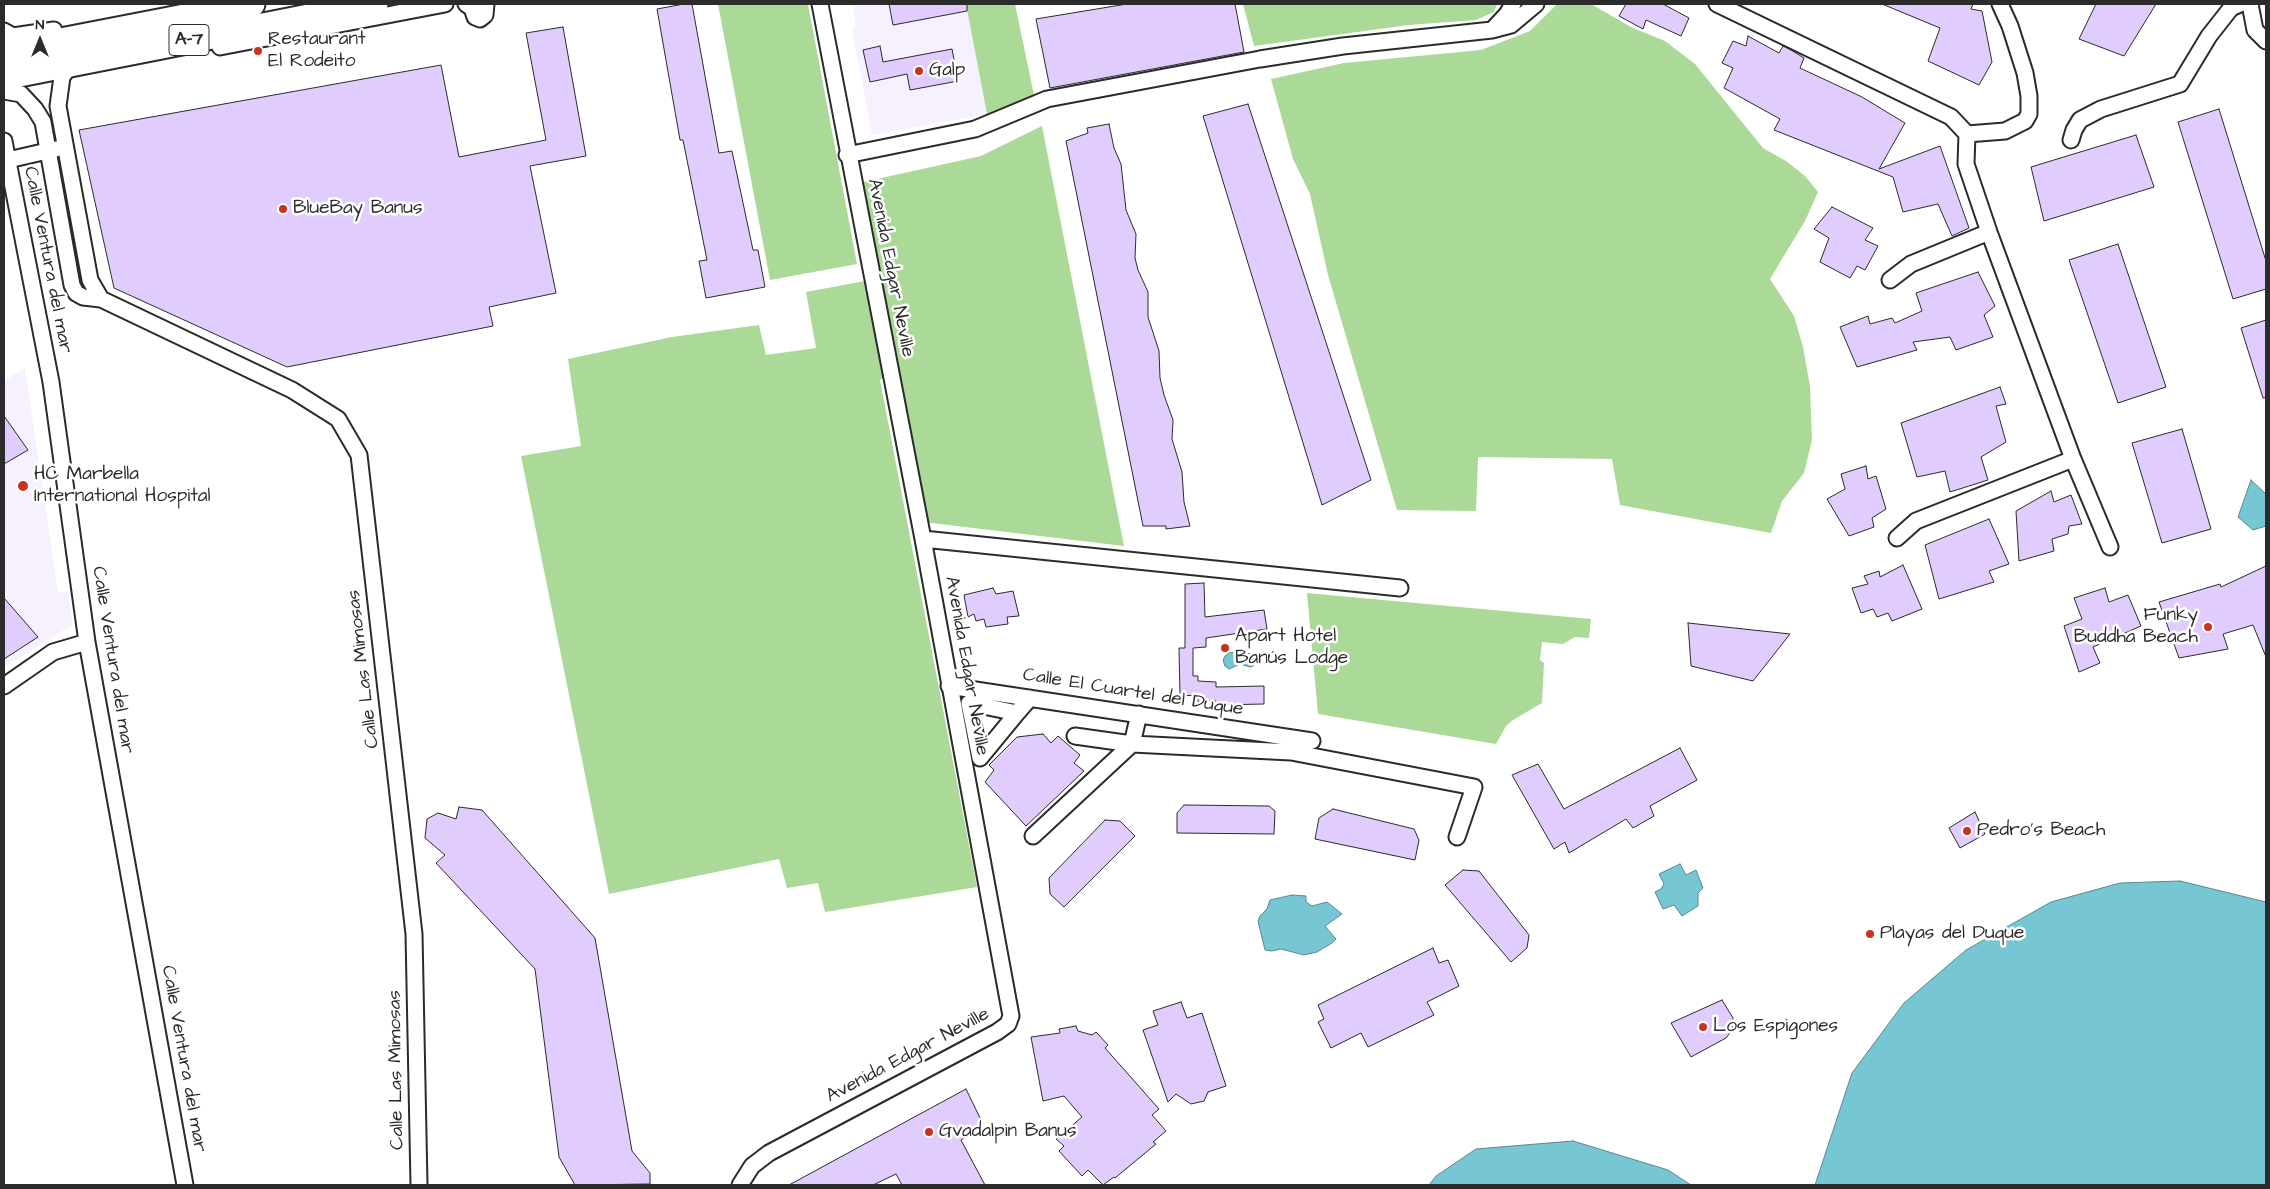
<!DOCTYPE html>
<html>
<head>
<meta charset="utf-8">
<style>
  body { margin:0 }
  #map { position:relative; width:2270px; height:1189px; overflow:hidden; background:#fff; font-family:"Architects Daughter",sans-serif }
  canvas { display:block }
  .frame { position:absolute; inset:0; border:5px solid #2b2b2b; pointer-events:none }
  .north { position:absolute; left:15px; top:15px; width:50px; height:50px; -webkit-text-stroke:4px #fff; paint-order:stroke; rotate:0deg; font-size:14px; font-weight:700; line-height:20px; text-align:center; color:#2b2b2b }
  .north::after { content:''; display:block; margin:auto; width:18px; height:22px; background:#2b2b2b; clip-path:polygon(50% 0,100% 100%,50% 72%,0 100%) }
</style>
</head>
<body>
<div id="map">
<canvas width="2270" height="1189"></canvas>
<div class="frame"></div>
<div class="north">N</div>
</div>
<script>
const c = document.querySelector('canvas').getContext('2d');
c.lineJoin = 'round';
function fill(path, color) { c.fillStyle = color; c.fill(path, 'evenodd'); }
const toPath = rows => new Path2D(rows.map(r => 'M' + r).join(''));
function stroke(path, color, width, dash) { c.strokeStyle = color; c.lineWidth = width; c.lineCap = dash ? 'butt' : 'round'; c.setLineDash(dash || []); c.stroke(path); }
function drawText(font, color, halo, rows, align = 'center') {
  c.font = font + ' "Architects Daughter",sans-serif'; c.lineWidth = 5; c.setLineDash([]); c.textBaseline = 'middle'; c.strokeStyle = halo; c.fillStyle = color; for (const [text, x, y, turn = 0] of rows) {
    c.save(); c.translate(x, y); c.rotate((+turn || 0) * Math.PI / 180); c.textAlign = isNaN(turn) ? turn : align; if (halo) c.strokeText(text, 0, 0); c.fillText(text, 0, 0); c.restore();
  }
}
const built = toPath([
  [853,4,966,4,987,114,872,135,852,29,856,26],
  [25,368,58,592,68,591,72,621,72,625,4,667,4,381]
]);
const green = toPath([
  [718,4,808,4,857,264,770,280],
  [966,4,1015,4,1034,95,987,114],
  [1243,4,1497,4,1494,12,1476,20,1409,25,1254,46],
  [1557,4,1591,4,1631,27,1665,41,1695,64,1763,148,1786,161,1805,176,1818,192,1805,221,1770,279,1794,316,1803,347,1810,386,1812,440,1804,473,1782,501,1771,533,1620,505,1612,459,1478,457,1476,511,1397,510,1328,275,1310,194,1293,159,1271,79,1344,63,1481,50,1530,31],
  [1042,126,1124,546,923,522,859,183,981,156],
  [865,281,883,378,880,380,977,887,825,912,818,883,787,888,779,859,609,894,521,456,581,446,568,359,672,337,759,325,766,355,816,348,806,292],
  [1307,593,1591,619,1589,638,1575,637,1563,644,1542,642,1540,660,1544,663,1542,703,1513,720,1506,726,1496,744,1318,714]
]);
const water = toPath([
  [2251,480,2266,494,2266,526,2253,530,2238,517,2251,480],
  [1242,651,1253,655,1255,661,1253,666,1250,667,1240,664,1229,669,1225,666,1223,660,1225,656,1229,653,1242,651],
  [1680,864,1686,875,1696,870,1703,888,1698,893,1698,906,1682,916,1674,905,1663,909,1655,892,1661,889,1664,884,1659,874,1680,864],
  [2180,881,2266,902,2266,1185,1815,1185,1852,1073,1904,1003,1966,950,2051,902,2120,883,2180,881],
  [1292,895,1306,896,1306,902,1312,906,1327,902,1342,914,1325,926,1336,939,1332,943,1317,952,1304,955,1281,949,1272,951,1265,950,1258,921,1260,916,1267,909,1270,900,1292,895],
  [1573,1141,1668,1170,1691,1185,1429,1185,1436,1176,1476,1149,1573,1141]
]);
const building = toPath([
  [684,4,692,4,719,153,732,151,753,250,758,250,765,287,706,298,699,261,707,260,683,140,680,140,657,9,684,4],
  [889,4,967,4,967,11,893,25,889,4],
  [1127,4,1235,4,1244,52,1050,88,1036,19,1127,4],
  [1626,4,1663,4,1689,18,1681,36,1646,20,1643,29,1619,16,1626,4],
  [1882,4,1973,4,1971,9,1982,11,1992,62,1979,85,1928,61,1940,28,1882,4],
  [2096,4,2156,4,2124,56,2079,39,2096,4],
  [563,27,586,156,530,166,556,293,489,307,493,326,287,367,114,288,79,130,441,65,459,157,546,140,526,33,563,27],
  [1748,36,1779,53,1783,46,1791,50,1804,58,1800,68,1862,97,1905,123,1879,169,1940,146,1969,228,1952,236,1938,204,1903,212,1893,177,1774,130,1780,119,1724,88,1733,68,1722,63,1733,41,1746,46,1748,36],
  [880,46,883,62,952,49,958,81,910,90,907,74,870,82,863,50,880,46],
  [1248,104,1371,480,1322,505,1203,116,1248,104],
  [2219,109,2266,261,2266,289,2233,299,2178,122,2219,109],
  [1109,124,1114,148,1121,164,1126,210,1136,234,1135,258,1138,270,1148,292,1148,317,1159,351,1160,378,1164,395,1173,420,1172,439,1182,472,1184,502,1190,526,1166,529,1166,526,1143,526,1066,141,1088,133,1087,128,1109,124],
  [2136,135,2154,187,2044,221,2031,167,2136,135],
  [1832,207,1873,228,1865,240,1878,246,1865,270,1857,266,1850,278,1820,262,1829,238,1814,229,1832,207],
  [2118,244,2166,387,2118,403,2069,260,2118,244],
  [1978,272,1995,306,1984,315,1993,337,1956,350,1950,337,1913,342,1917,350,1857,367,1840,327,1868,316,1870,324,1892,318,1895,323,1922,311,1916,293,1978,272],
  [2266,320,2266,398,2263,398,2241,328,2266,320],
  [2000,387,2006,404,1996,406,2006,442,1981,457,1988,480,1950,492,1945,471,1917,477,1901,423,2000,387],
  [4,416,28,450,4,464,4,416],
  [2182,429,2211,529,2162,543,2132,443,2182,429],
  [1866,466,1868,479,1876,476,1886,509,1872,518,1874,527,1849,536,1827,499,1845,489,1841,474,1866,466],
  [2051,491,2054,502,2071,495,2082,524,2069,526,2068,534,2052,539,2054,551,2019,561,2016,511,2051,491],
  [1989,519,2009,564,1989,571,1994,582,1939,599,1925,545,1989,519],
  [1903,565,1922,609,1892,621,1888,613,1877,617,1873,609,1861,613,1852,588,1868,584,1864,576,1879,571,1880,577,1903,565],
  [2266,566,2266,657,2253,625,2223,634,2228,649,2179,658,2159,602,2220,584,2221,587,2266,566],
  [1204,583,1205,617,1264,610,1267,629,1206,638,1206,647,1193,648,1193,676,1198,676,1198,681,1216,682,1216,687,1264,686,1264,704,1216,705,1215,700,1198,702,1198,695,1180,696,1179,648,1185,648,1185,584,1204,583],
  [993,588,996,594,1013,591,1019,616,1007,617,1008,624,986,627,984,619,976,621,974,614,968,617,964,595,993,588],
  [2105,588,2109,602,2128,595,2141,626,2093,647,2100,663,2079,672,2064,626,2082,619,2074,598,2105,588],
  [4,598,38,637,4,659,4,598],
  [1688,623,1790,634,1753,681,1691,666,1688,623],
  [1043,734,1051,743,1058,736,1080,755,1074,763,1084,771,1026,826,985,782,994,770,989,765,1017,737,1043,734],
  [1680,748,1697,780,1650,806,1654,816,1633,828,1626,819,1569,853,1565,842,1554,849,1512,775,1538,764,1564,809,1680,748],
  [1184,805,1269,806,1275,811,1274,834,1177,833,1177,813,1184,805],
  [459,807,482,810,595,938,632,1151,650,1173,650,1184,575,1185,559,1157,535,969,436,863,445,855,425,838,427,819,438,813,456,819,459,807],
  [1333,809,1414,829,1419,840,1415,860,1315,839,1319,818,1333,809],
  [1975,812,1985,834,1960,848,1949,828,1975,812],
  [1105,820,1120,821,1135,836,1064,907,1050,894,1049,878,1105,820],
  [1463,870,1479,871,1529,935,1527,948,1511,962,1445,885,1463,870],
  [1433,948,1439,963,1448,960,1459,986,1427,1002,1434,1015,1368,1047,1361,1033,1331,1048,1318,1022,1324,1019,1318,1005,1433,948],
  [1722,1000,1733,1018,1732,1030,1726,1038,1691,1057,1671,1023,1722,1000],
  [1181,1002,1187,1018,1202,1013,1226,1086,1208,1092,1204,1101,1191,1104,1176,1094,1168,1102,1143,1030,1158,1025,1153,1011,1181,1002],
  [1076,1026,1078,1031,1092,1035,1096,1032,1108,1045,1105,1048,1159,1109,1152,1115,1166,1131,1153,1142,1156,1144,1115,1178,1114,1177,1103,1185,1088,1170,1082,1176,1059,1151,1064,1146,1056,1139,1082,1117,1064,1096,1043,1101,1031,1037,1060,1033,1059,1029,1076,1026],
  [966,1089,983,1124,961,1140,985,1185,902,1185,896,1174,873,1185,789,1185,966,1089]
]);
const minor = toPath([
  [466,4,472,8,475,17,480,19,485,15,486,4],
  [1717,4,1951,117,1967,134,1966,164,1989,232,2073,459,2110,547],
  [2250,4,2255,30,2266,41],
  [1493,29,1507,14,1513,4],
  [4,31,13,36,54,30],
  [220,47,445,4],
  [71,64,62,77,58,106,90,280,101,299],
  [4,91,21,94,35,109,43,122,72,285,76,293,83,297,101,299,292,390,338,419,359,455,414,934,419,1185],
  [1967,134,2005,131,2025,121,2029,114,2029,96,2025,73,2010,26,2000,4],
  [2071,140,2074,130,2080,120,2101,109,2180,84,2209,36,2231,8,2240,4],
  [4,141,51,382,87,642,185,1185],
  [847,155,975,129,1047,99,1260,59,1343,46,1492,30,1511,25,1536,4],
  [8,160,56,149],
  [1890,280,1911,264,1989,232],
  [1897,538,1916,521,2073,459],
  [923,539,1400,588],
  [4,686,53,652,87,642],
  [949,686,1312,741],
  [1017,713,969,703,980,758,1017,713,1030,698],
  [1139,714,1132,744,1291,752,1474,787,1457,837],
  [1075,736,1132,744],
  [1033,836,1132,744],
  [740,1185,752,1166,769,1153,997,1032,1008,1024,1011,1016,923,539,820,4]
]);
const trunk = toPath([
  [4,52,252,4],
  [4,77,375,4]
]);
const markers = [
  [258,51,5,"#c8321e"],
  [919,71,5,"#c8321e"],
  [283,209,5,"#c8321e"],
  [23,486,6,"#c8321e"],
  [2208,627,5,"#c8321e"],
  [1225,648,5,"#c8321e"],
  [1967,831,5,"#c8321e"],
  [1870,934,5,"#c8321e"],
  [1703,1027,5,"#c8321e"],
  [929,1132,5,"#c8321e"]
];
const shields = [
  [189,40,40]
];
const shieldNames = [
  ["A-7",189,40]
];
const poiNames = [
  ["Restaurant",268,40],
  ["El Rodeito",268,62],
  ["Galp",929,71],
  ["BlueBay Banus",293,209],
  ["HC Marbella",34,475],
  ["International Hospital",34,497],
  ["Funky",2198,616,"right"],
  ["Buddha Beach",2198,638,"right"],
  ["Apart Hotel",1235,637],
  ["Banús Lodge",1235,659],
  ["Pedro's Beach",1977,831],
  ["Playas del Duque",1880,934],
  ["Los Espigones",1713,1027],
  ["Gvadalpin Banus",939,1132]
];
const streetNames = [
  ["Calle Ventura del mar",47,260,79],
  ["Avenida Edgar Neville",890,268,79],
  ["Calle Ventura del mar",112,660,81],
  ["Avenida Edgar Neville",966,666,80],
  ["Calle Las Mimosas",364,669,-97],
  ["Calle El Cuartel del Duque",1133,693,9],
  ["Avenida Edgar Neville",908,1056,-28],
  ["Calle Ventura del mar",183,1059,80],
  ["Calle Las Mimosas",397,1070,-91]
];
fill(built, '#f6f0ff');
fill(green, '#aad998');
fill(water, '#77c6d4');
stroke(water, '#598890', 1);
fill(building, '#e0cdfe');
stroke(building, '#2b2b2b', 1);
stroke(minor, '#2b2b2b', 19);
stroke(trunk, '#2b2b2b', 29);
stroke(minor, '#fff', 15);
stroke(trunk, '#fff', 25);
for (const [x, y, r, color] of markers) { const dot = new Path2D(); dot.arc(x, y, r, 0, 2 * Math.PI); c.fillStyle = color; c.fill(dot); stroke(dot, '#fff', 2); }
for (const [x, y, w] of shields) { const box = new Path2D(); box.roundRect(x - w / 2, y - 15.5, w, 31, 4); c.fillStyle = '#fff'; c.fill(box); stroke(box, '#2b2b2b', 1); }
drawText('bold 18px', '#2b2b2b', null, shieldNames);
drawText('19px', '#2b2b2b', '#fff', poiNames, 'left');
drawText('19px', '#2b2b2b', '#fff', streetNames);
</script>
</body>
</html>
